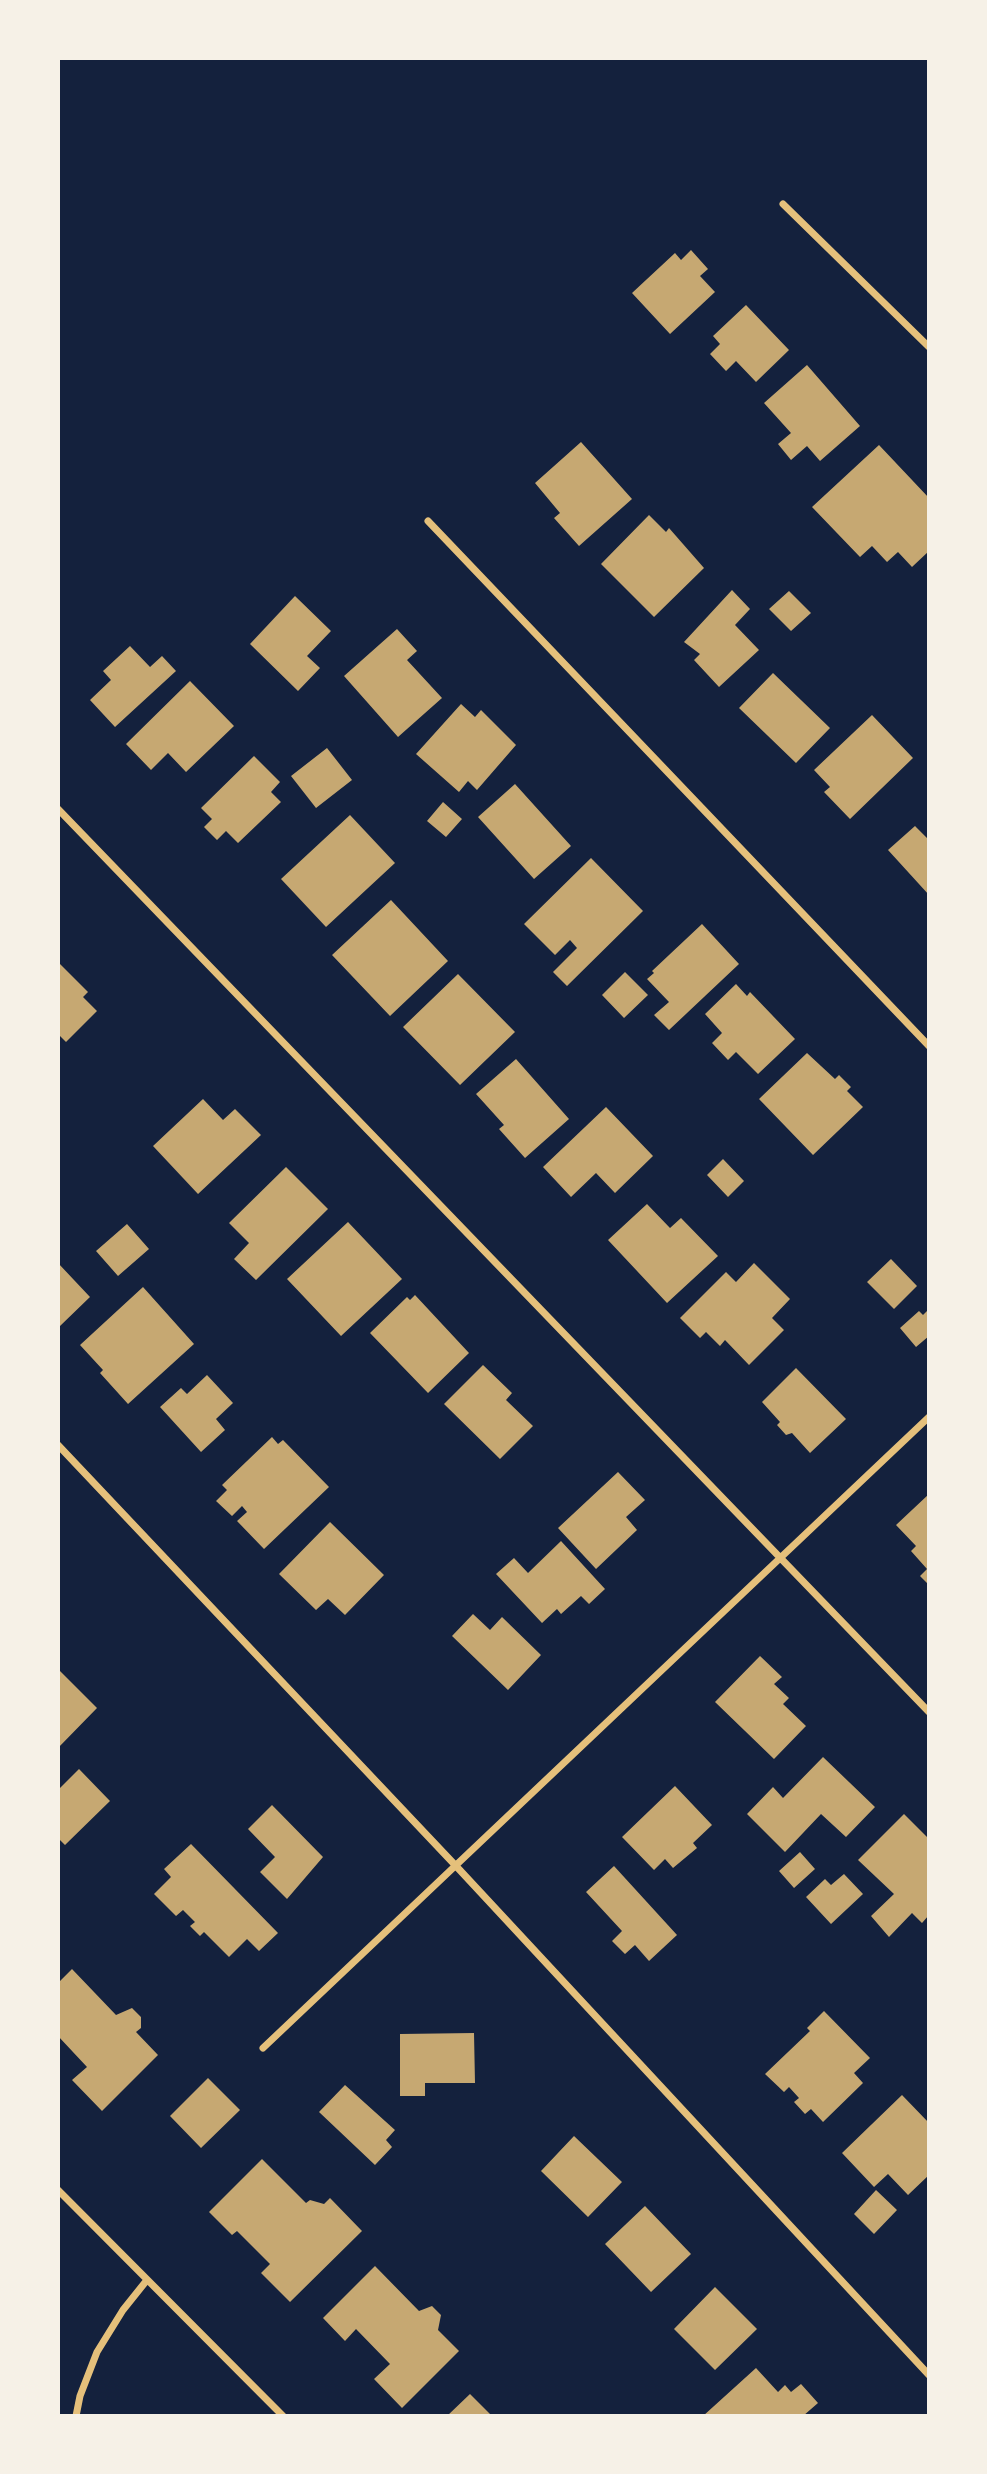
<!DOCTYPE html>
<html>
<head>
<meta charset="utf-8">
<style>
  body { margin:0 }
  #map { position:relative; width:987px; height:2474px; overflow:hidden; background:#14213d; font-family:"Source Sans 3",sans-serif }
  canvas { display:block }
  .frame { position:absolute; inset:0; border:60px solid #f6f1e7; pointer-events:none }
</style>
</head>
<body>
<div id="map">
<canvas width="987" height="2474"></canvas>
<div class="frame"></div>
</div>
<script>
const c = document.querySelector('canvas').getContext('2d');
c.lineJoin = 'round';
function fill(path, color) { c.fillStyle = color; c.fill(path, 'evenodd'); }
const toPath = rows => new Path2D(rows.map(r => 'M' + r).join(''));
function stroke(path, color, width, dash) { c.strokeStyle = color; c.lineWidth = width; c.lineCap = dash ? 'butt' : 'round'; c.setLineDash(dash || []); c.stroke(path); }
const building = toPath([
  [691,250,708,269,700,276,715,292,670,334,632,293,675,253,681,260],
  [746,305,789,350,756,382,736,361,726,371,710,354,720,344,713,336],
  [807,365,860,426,820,461,807,446,791,460,778,444,791,433,764,403],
  [581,442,632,499,579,546,554,518,560,513,535,483],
  [879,445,929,498,929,551,912,567,898,552,887,562,872,546,860,557,812,507],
  [649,515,666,532,669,528,704,568,654,617,601,564],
  [732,590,750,609,735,625,759,650,719,687,694,660,700,654,684,642],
  [789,591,811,613,791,631,769,609],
  [295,596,331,631,307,656,320,668,298,691,250,644],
  [397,629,417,651,407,660,442,698,398,737,344,676],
  [130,646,150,667,162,656,176,671,115,727,90,700,111,680,103,671],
  [773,673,830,728,796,763,739,708],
  [190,681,234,726,186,772,168,753,151,770,126,744],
  [461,704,475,717,481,710,516,745,477,790,468,781,459,792,416,754],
  [872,715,913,758,850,819,824,792,830,787,814,770],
  [327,748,352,780,316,808,291,776],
  [254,756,280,782,271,792,281,802,238,843,226,831,217,840,204,827,212,819,201,808],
  [515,784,571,846,534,879,478,817],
  [443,802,462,819,446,837,427,821],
  [350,815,395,863,326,927,281,879],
  [915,826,929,840,929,895,888,850],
  [591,858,643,911,567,986,553,972,577,948,570,940,555,955,524,924],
  [391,900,448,961,390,1016,332,955],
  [702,924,739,964,669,1030,654,1015,669,1002,647,979,654,973,652,971],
  [58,962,88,992,83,997,97,1011,66,1042,58,1034],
  [625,972,648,995,624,1018,602,995],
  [458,974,515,1032,460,1085,403,1027],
  [736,984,747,996,750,992,795,1039,758,1074,736,1052,728,1060,712,1043,722,1033,705,1014],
  [807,1053,835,1079,839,1075,851,1087,847,1091,863,1107,813,1155,759,1099],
  [516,1059,569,1119,525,1158,499,1129,504,1125,476,1094],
  [203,1099,223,1120,235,1109,261,1135,198,1194,153,1146],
  [606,1107,653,1156,615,1193,596,1173,571,1197,543,1167],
  [723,1159,744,1181,728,1197,707,1175],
  [286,1167,328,1209,256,1280,234,1259,249,1243,229,1223],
  [647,1204,670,1228,681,1218,718,1256,667,1303,608,1240],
  [348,1222,402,1279,341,1336,287,1279],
  [127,1224,149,1249,118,1276,96,1251],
  [891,1259,917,1286,894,1309,867,1282],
  [58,1263,90,1297,60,1326,58,1324],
  [754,1263,790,1299,772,1318,784,1330,749,1365,725,1340,720,1346,706,1332,700,1338,680,1318,726,1272,736,1282],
  [143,1287,194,1344,128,1404,100,1373,103,1370,80,1345],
  [415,1295,469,1353,428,1393,370,1333,407,1297,410,1300],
  [919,1311,923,1315,927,1311,929,1316,929,1336,916,1347,900,1328],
  [483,1365,512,1393,506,1400,533,1426,500,1459,444,1404],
  [796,1368,846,1419,810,1453,792,1433,786,1435,777,1425,780,1422,762,1402],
  [207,1375,233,1403,216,1419,225,1430,201,1452,160,1407,181,1388,187,1394],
  [272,1437,278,1444,283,1440,329,1487,264,1549,237,1521,247,1512,242,1506,232,1516,216,1501,227,1490,222,1485],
  [618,1472,645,1500,626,1517,637,1530,596,1569,558,1528],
  [929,1494,929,1585,920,1576,927,1569,911,1551,916,1546,896,1525],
  [330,1522,384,1575,345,1615,328,1599,316,1610,279,1574],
  [561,1541,605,1589,589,1604,581,1596,561,1614,557,1609,542,1623,496,1574,514,1558,528,1573],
  [473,1614,490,1630,502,1617,541,1655,508,1690,452,1636],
  [760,1656,782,1677,774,1684,789,1698,783,1704,806,1726,774,1759,715,1702],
  [58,1669,97,1708,58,1748],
  [823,1757,875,1807,846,1837,821,1814,785,1852,747,1814,773,1787,783,1798],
  [79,1769,110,1801,65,1845,58,1838,58,1790],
  [675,1786,712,1825,693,1843,697,1848,673,1868,665,1859,654,1870,622,1837],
  [272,1805,323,1857,287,1899,260,1872,275,1857,248,1829],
  [904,1814,929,1839,929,1915,922,1923,912,1913,889,1937,871,1916,894,1894,858,1860],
  [191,1844,278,1933,259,1951,247,1939,229,1957,204,1932,200,1936,190,1926,195,1922,183,1910,176,1916,154,1894,171,1877,164,1869],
  [800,1852,815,1869,794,1888,779,1871],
  [614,1866,677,1935,649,1961,635,1945,625,1954,612,1941,622,1931,586,1892],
  [844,1874,863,1894,831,1924,806,1897,825,1879,831,1885],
  [72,1969,116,2015,132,2008,141,2017,141,2028,136,2032,158,2055,102,2111,72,2080,87,2067,58,2036,58,1983],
  [824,2011,870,2058,854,2073,863,2083,823,2122,811,2109,805,2114,794,2102,799,2098,789,2087,784,2092,765,2074,810,2031,807,2028],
  [474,2033,475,2083,425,2083,425,2096,400,2096,400,2034],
  [208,2078,240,2110,201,2148,170,2116],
  [345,2085,395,2130,386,2140,392,2147,375,2165,319,2112],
  [902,2095,929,2123,929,2175,908,2195,888,2174,874,2187,842,2153],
  [574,2136,622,2182,588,2217,541,2171],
  [262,2159,306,2203,310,2200,324,2204,330,2198,362,2231,290,2302,261,2273,270,2264,237,2231,232,2235,209,2212],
  [876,2190,897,2210,874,2234,854,2214],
  [645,2206,691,2254,651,2292,605,2244],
  [375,2266,419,2311,432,2306,441,2315,438,2330,459,2351,402,2408,374,2379,390,2364,356,2329,345,2341,323,2318],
  [715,2287,757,2329,715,2370,674,2329],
  [756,2368,778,2392,785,2385,791,2392,801,2384,818,2403,803,2416,703,2416],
  [470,2394,492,2416,447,2416]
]);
const minor = toPath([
  [783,204,929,347],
  [428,521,929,1046],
  [58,809,929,1712],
  [58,1445,456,1866,929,2375],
  [263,2048,929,1417],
  [58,2190,283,2416],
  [76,2416,80,2396,97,2352,123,2310,147,2280]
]);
fill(building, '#c6a872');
stroke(minor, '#e5c07b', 7);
</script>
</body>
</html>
